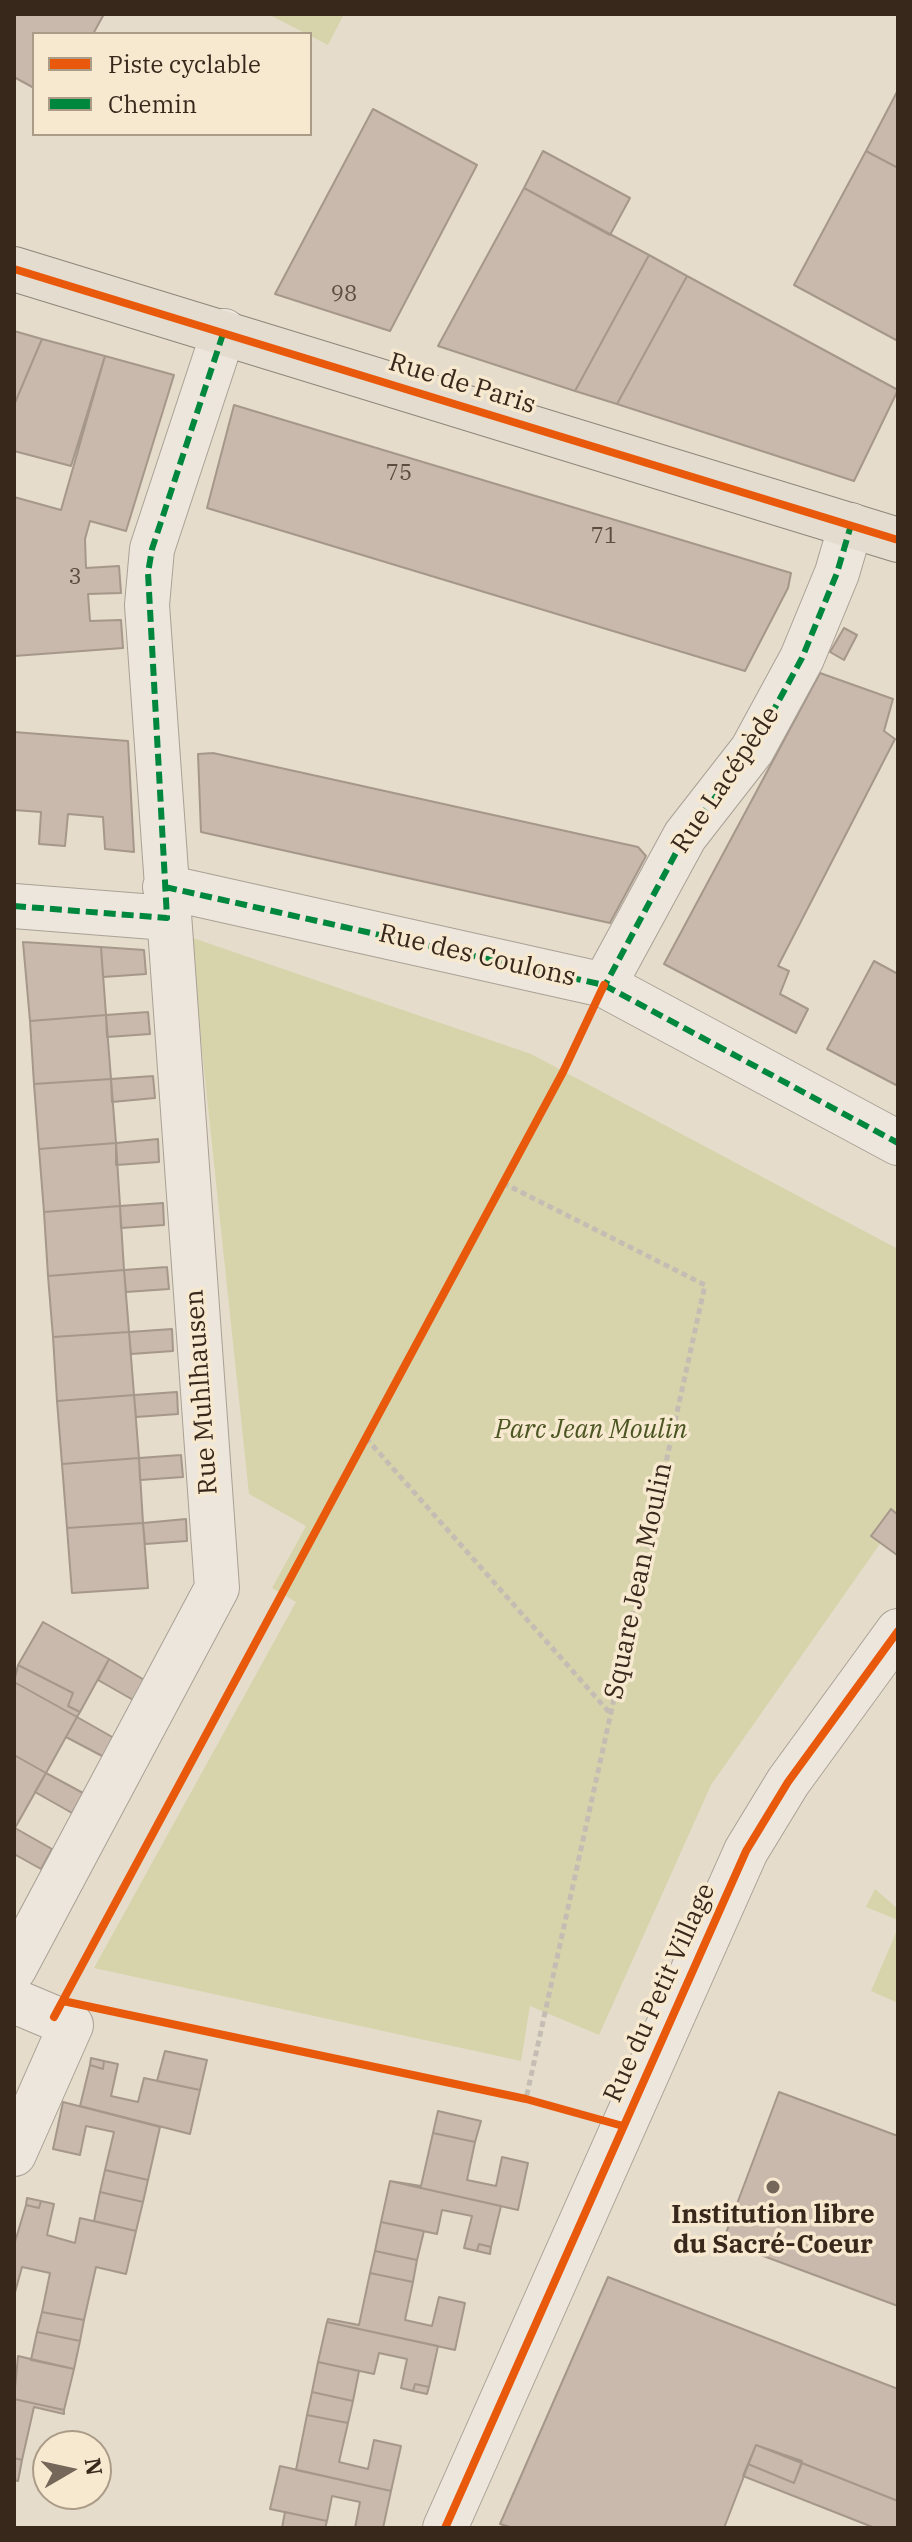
<!DOCTYPE html>
<html>
<head>
<meta charset="utf-8">
<style>
  body { margin:0 }
  #map { position:relative; width:912px; height:2542px; overflow:hidden; background:#e5dccb; font-family:"IBM Plex Serif",serif }
  canvas { display:block }
  .frame { position:absolute; inset:0; border:16px solid #38281c; pointer-events:none }
  .legend { position:absolute; left:32px; top:32px; width:280px; height:104px; box-sizing:border-box; background:#f7e9d0; border:2px solid #ab9c88; margin:0; padding:10px 14px; list-style:none; font-size:24px; color:#38281c }
  .legend li { display:flex; align-items:center; gap:16px; height:40px }
  .legend b { width:40px; border:2px solid #ab9c88 }
  .north { position:absolute; left:32px; top:2430px; width:80px; height:80px; box-sizing:border-box; background:#f7e9d0; border:2px solid #ab9c88; border-radius:50%; rotate:81deg; font-size:22px; font-weight:700; line-height:32px; text-align:center; color:#38281c }
  .north::after { content:''; display:block; margin:auto; width:28px; height:36px; background:#756759; clip-path:polygon(50% 0,100% 100%,50% 72%,0 100%) }
</style>
</head>
<body>
<div id="map">
<canvas width="912" height="2542"></canvas>
<div class="frame"></div>
<ul class="legend">
<li><b style="height:10px;background:#e8590c"></b>Piste cyclable</li>
<li><b style="height:10px;background:#00873e"></b>Chemin</li>
</ul>
<div class="north">N</div>
</div>
<script>
const c = document.querySelector('canvas').getContext('2d');
c.lineJoin = 'round';
function fill(path, color) { c.fillStyle = color; c.fill(path, 'evenodd'); }
const toPath = rows => new Path2D(rows.map(r => 'M' + r).join(''));
function stroke(path, color, width, dash) { c.strokeStyle = color; c.lineWidth = width; c.lineCap = dash ? 'butt' : 'round'; c.setLineDash(dash || []); c.stroke(path); }
function drawText(font, color, halo, rows, align = 'center') {
  c.font = font + ' "IBM Plex Serif",serif'; c.lineWidth = 7; c.setLineDash([]); c.textBaseline = 'middle'; c.strokeStyle = halo; c.fillStyle = color; for (const [text, x, y, turn = 0] of rows) {
    c.save(); c.translate(x, y); c.rotate((+turn || 0) * Math.PI / 180); c.textAlign = isNaN(turn) ? turn : align; if (halo) c.strokeText(text, 0, 0); c.fillText(text, 0, 0); c.restore();
  }
}
const green = toPath([
  [268,14,344,14,328,45],
  [190,937,531,1054,898,1249,898,1518,711,1785,599,2035,530,2006,521,2061,94,1968,296,1602,272,1588,306,1526,249,1494],
  [875,1889,898,1909,898,1920,866,1907],
  [898,1928,898,2003,871,1991]
]);
const building = toPath([
  [14,14,104,14,93,34,34,34,34,88,14,77,14,14],
  [898,90,898,168,866,151,898,90],
  [373,109,477,165,390,331,275,294,373,109],
  [543,151,630,198,610,235,524,188,543,151],
  [866,151,898,168,898,341,794,285,866,151],
  [524,188,649,255,575,391,438,346,524,188],
  [649,255,687,276,617,404,575,391,649,255],
  [687,276,898,390,854,481,617,404,687,276],
  [14,331,42,339,14,405,14,331],
  [42,339,105,356,71,466,14,451,14,405,42,339],
  [105,356,174,375,126,531,90,521,85,539,86,568,119,566,121,593,88,594,90,621,121,620,123,648,14,656,14,497,61,510,105,356],
  [234,405,791,573,788,588,745,671,207,508,234,405],
  [844,628,857,635,844,660,830,652,844,628],
  [820,673,893,699,884,731,895,739,778,966,789,971,780,994,808,1009,796,1033,664,964,820,673],
  [14,732,128,741,134,852,105,849,103,817,68,814,65,846,39,844,41,812,14,810,14,732],
  [213,753,638,847,646,856,610,923,201,832,198,754,213,753],
  [23,942,101,947,106,1015,30,1021,23,942],
  [101,947,144,950,146,974,103,977,101,947],
  [874,961,898,974,898,1086,827,1049,874,961],
  [148,1012,150,1034,107,1037,106,1015,148,1012],
  [106,1015,111,1079,34,1084,30,1021,106,1015],
  [153,1076,155,1098,112,1102,111,1079,153,1076],
  [111,1079,116,1143,39,1149,34,1084,111,1079],
  [158,1139,159,1162,116,1165,116,1143,158,1139],
  [116,1143,120,1206,44,1212,39,1149,116,1143],
  [163,1203,164,1225,121,1228,120,1206,163,1203],
  [120,1206,124,1270,48,1276,44,1212,120,1206],
  [167,1267,169,1289,126,1292,124,1270,167,1267],
  [124,1270,129,1332,53,1337,48,1276,124,1270],
  [172,1329,173,1351,131,1354,129,1332,172,1329],
  [129,1332,134,1395,57,1401,53,1337,129,1332],
  [177,1392,178,1414,136,1417,134,1395,177,1392],
  [134,1395,139,1458,62,1464,57,1401,134,1395],
  [181,1455,183,1477,140,1480,139,1458,181,1455],
  [139,1458,143,1523,67,1528,62,1464,139,1458],
  [891,1509,898,1515,897,1555,871,1536,891,1509],
  [186,1519,187,1541,145,1544,143,1523,186,1519],
  [143,1523,148,1588,72,1593,67,1528,143,1523],
  [43,1622,109,1659,80,1712,68,1706,73,1693,18,1665,43,1622],
  [109,1659,146,1681,135,1701,98,1680,109,1659],
  [18,1665,73,1693,68,1706,80,1712,77,1717,14,1682,18,1665],
  [14,1682,77,1717,46,1773,14,1755,14,1682],
  [77,1717,114,1738,104,1757,66,1737,77,1717],
  [14,1755,46,1773,15,1828,14,1828,14,1755],
  [46,1773,83,1793,72,1813,35,1792,46,1773],
  [15,1828,52,1849,41,1869,14,1854,15,1828],
  [165,2051,207,2060,200,2090,157,2081,165,2051],
  [91,2058,104,2061,103,2069,90,2065,91,2058],
  [104,2061,118,2064,111,2096,138,2102,144,2078,200,2090,190,2134,80,2106,90,2065,103,2069,104,2061],
  [779,2092,898,2136,898,2306,723,2241,779,2092],
  [63,2102,160,2127,148,2180,105,2170,114,2132,86,2126,80,2155,53,2149,63,2102],
  [438,2111,481,2121,475,2142,433,2133,438,2111],
  [433,2133,475,2142,467,2180,496,2186,502,2157,528,2163,518,2210,390,2181,421,2186,433,2133],
  [105,2170,148,2180,143,2202,100,2192,105,2170],
  [390,2181,501,2206,491,2247,479,2244,477,2251,464,2248,472,2216,442,2210,437,2234,381,2222,390,2181],
  [100,2192,143,2202,136,2231,94,2221,100,2192],
  [27,2198,41,2201,39,2208,26,2205,27,2198],
  [41,2201,54,2204,47,2235,75,2243,80,2218,136,2231,126,2274,96,2267,84,2320,42,2312,50,2273,22,2267,14,2296,14,2245,26,2205,39,2208,41,2201],
  [381,2222,424,2231,417,2260,375,2251,381,2222],
  [479,2244,491,2247,490,2254,477,2251,479,2244],
  [375,2251,417,2260,413,2282,370,2273,375,2251],
  [370,2273,413,2282,405,2320,432,2326,439,2297,465,2303,455,2350,327,2322,328,2319,359,2325,370,2273],
  [608,2277,898,2389,898,2501,756,2445,724,2528,513,2528,500,2524,608,2277],
  [42,2312,84,2320,80,2341,37,2332,42,2312],
  [327,2322,438,2346,429,2387,415,2384,413,2391,401,2388,407,2359,379,2353,374,2374,318,2362,327,2322],
  [37,2332,80,2341,74,2369,31,2360,37,2332],
  [18,2356,74,2369,64,2410,14,2399,18,2356],
  [318,2362,359,2371,353,2401,312,2392,318,2362],
  [415,2384,429,2387,427,2394,413,2391,415,2384],
  [312,2392,353,2401,348,2423,307,2415,312,2392],
  [14,2399,64,2410,64,2414,34,2407,22,2460,14,2458,14,2399],
  [307,2415,348,2423,339,2462,368,2469,374,2440,401,2446,391,2491,296,2470,307,2415],
  [756,2445,802,2461,794,2483,748,2464,756,2445],
  [14,2458,22,2460,18,2481,14,2480,14,2458],
  [802,2463,898,2501,898,2528,875,2528,743,2476,748,2464,794,2483,802,2463],
  [280,2466,391,2491,383,2528,355,2528,360,2502,332,2496,327,2521,270,2509,280,2466],
  [285,2512,327,2521,325,2528,282,2528,285,2512]
]);
const path = toPath([
  [503,1183,705,1285,526,2099],
  [366,1438,609,1712]
]);
const minor = toPath([
  [165,887,604,985,898,1143],
  [14,906,167,918],
  [604,985,685,836,752,750,802,658,837,573,851,525],
  [14,1969,217,1588,147,605,152,549,224,331],
  [14,2001,71,2025,14,2154],
  [445,2528,746,1851,788,1782,898,1631]
]);
const major = toPath([
  [14,269,898,540]
]);
const quiet = toPath([
  [165,887,604,985,898,1143],
  [14,906,167,918,148,573,152,549,224,331],
  [602,991,685,836,752,750,802,658,837,573,851,525]
]);
const cycleway = toPath([
  [14,269,898,540],
  [63,2001,526,2099,623,2126],
  [54,2017,563,1072,604,985],
  [445,2528,746,1851,788,1782,898,1631]
]);
const markers = [
  [773,2187,8,"#756759"]
];
const numberNames = [
  ["98",344,295],
  ["75",399,474],
  ["71",604,537],
  ["3",75,578]
];
const streetNames = [
  ["Rue de Paris",462,384,17],
  ["Rue Lacépède",726,780,-56],
  ["Rue des Coulons",477,956,13],
  ["Rue Muhlhausen",202,1392,-94],
  ["Square Jean Moulin",639,1581,-78],
  ["Rue du Petit Village",660,1993,-66]
];
const parkNames = [
  ["Parc Jean Moulin",591,1430]
];
const poiNames = [
  ["Institution libre",773,2215],
  ["du Sacré-Coeur",773,2245]
];
fill(green, '#d7d4ac');
fill(building, '#c9b9ac');
stroke(building, '#a5978a', 2);
stroke(minor, '#aaa195', 46);
stroke(major, '#8f867b', 46);
stroke(path, '#c5bdb3', 5, [6, 4]);
stroke(minor, '#ece6dd', 44);
stroke(major, '#e4dcce', 44);
stroke(quiet, '#00873e', 6, [12, 6]);
stroke(cycleway, '#e8590c', 8);
for (const [x, y, r, color] of markers) { const dot = new Path2D(); dot.arc(x, y, r, 0, 2 * Math.PI); c.fillStyle = color; c.fill(dot); stroke(dot, '#f7e9d0', 3); }
drawText('22px', '#5c4c40', null, numberNames);
drawText('26px', '#38281c', '#f7e9d0', streetNames);
drawText('italic 26px', '#4c5622', '#f7e9d0', parkNames);
drawText('bold 26px', '#38281c', '#f7e9d0', poiNames);
</script>
</body>
</html>
